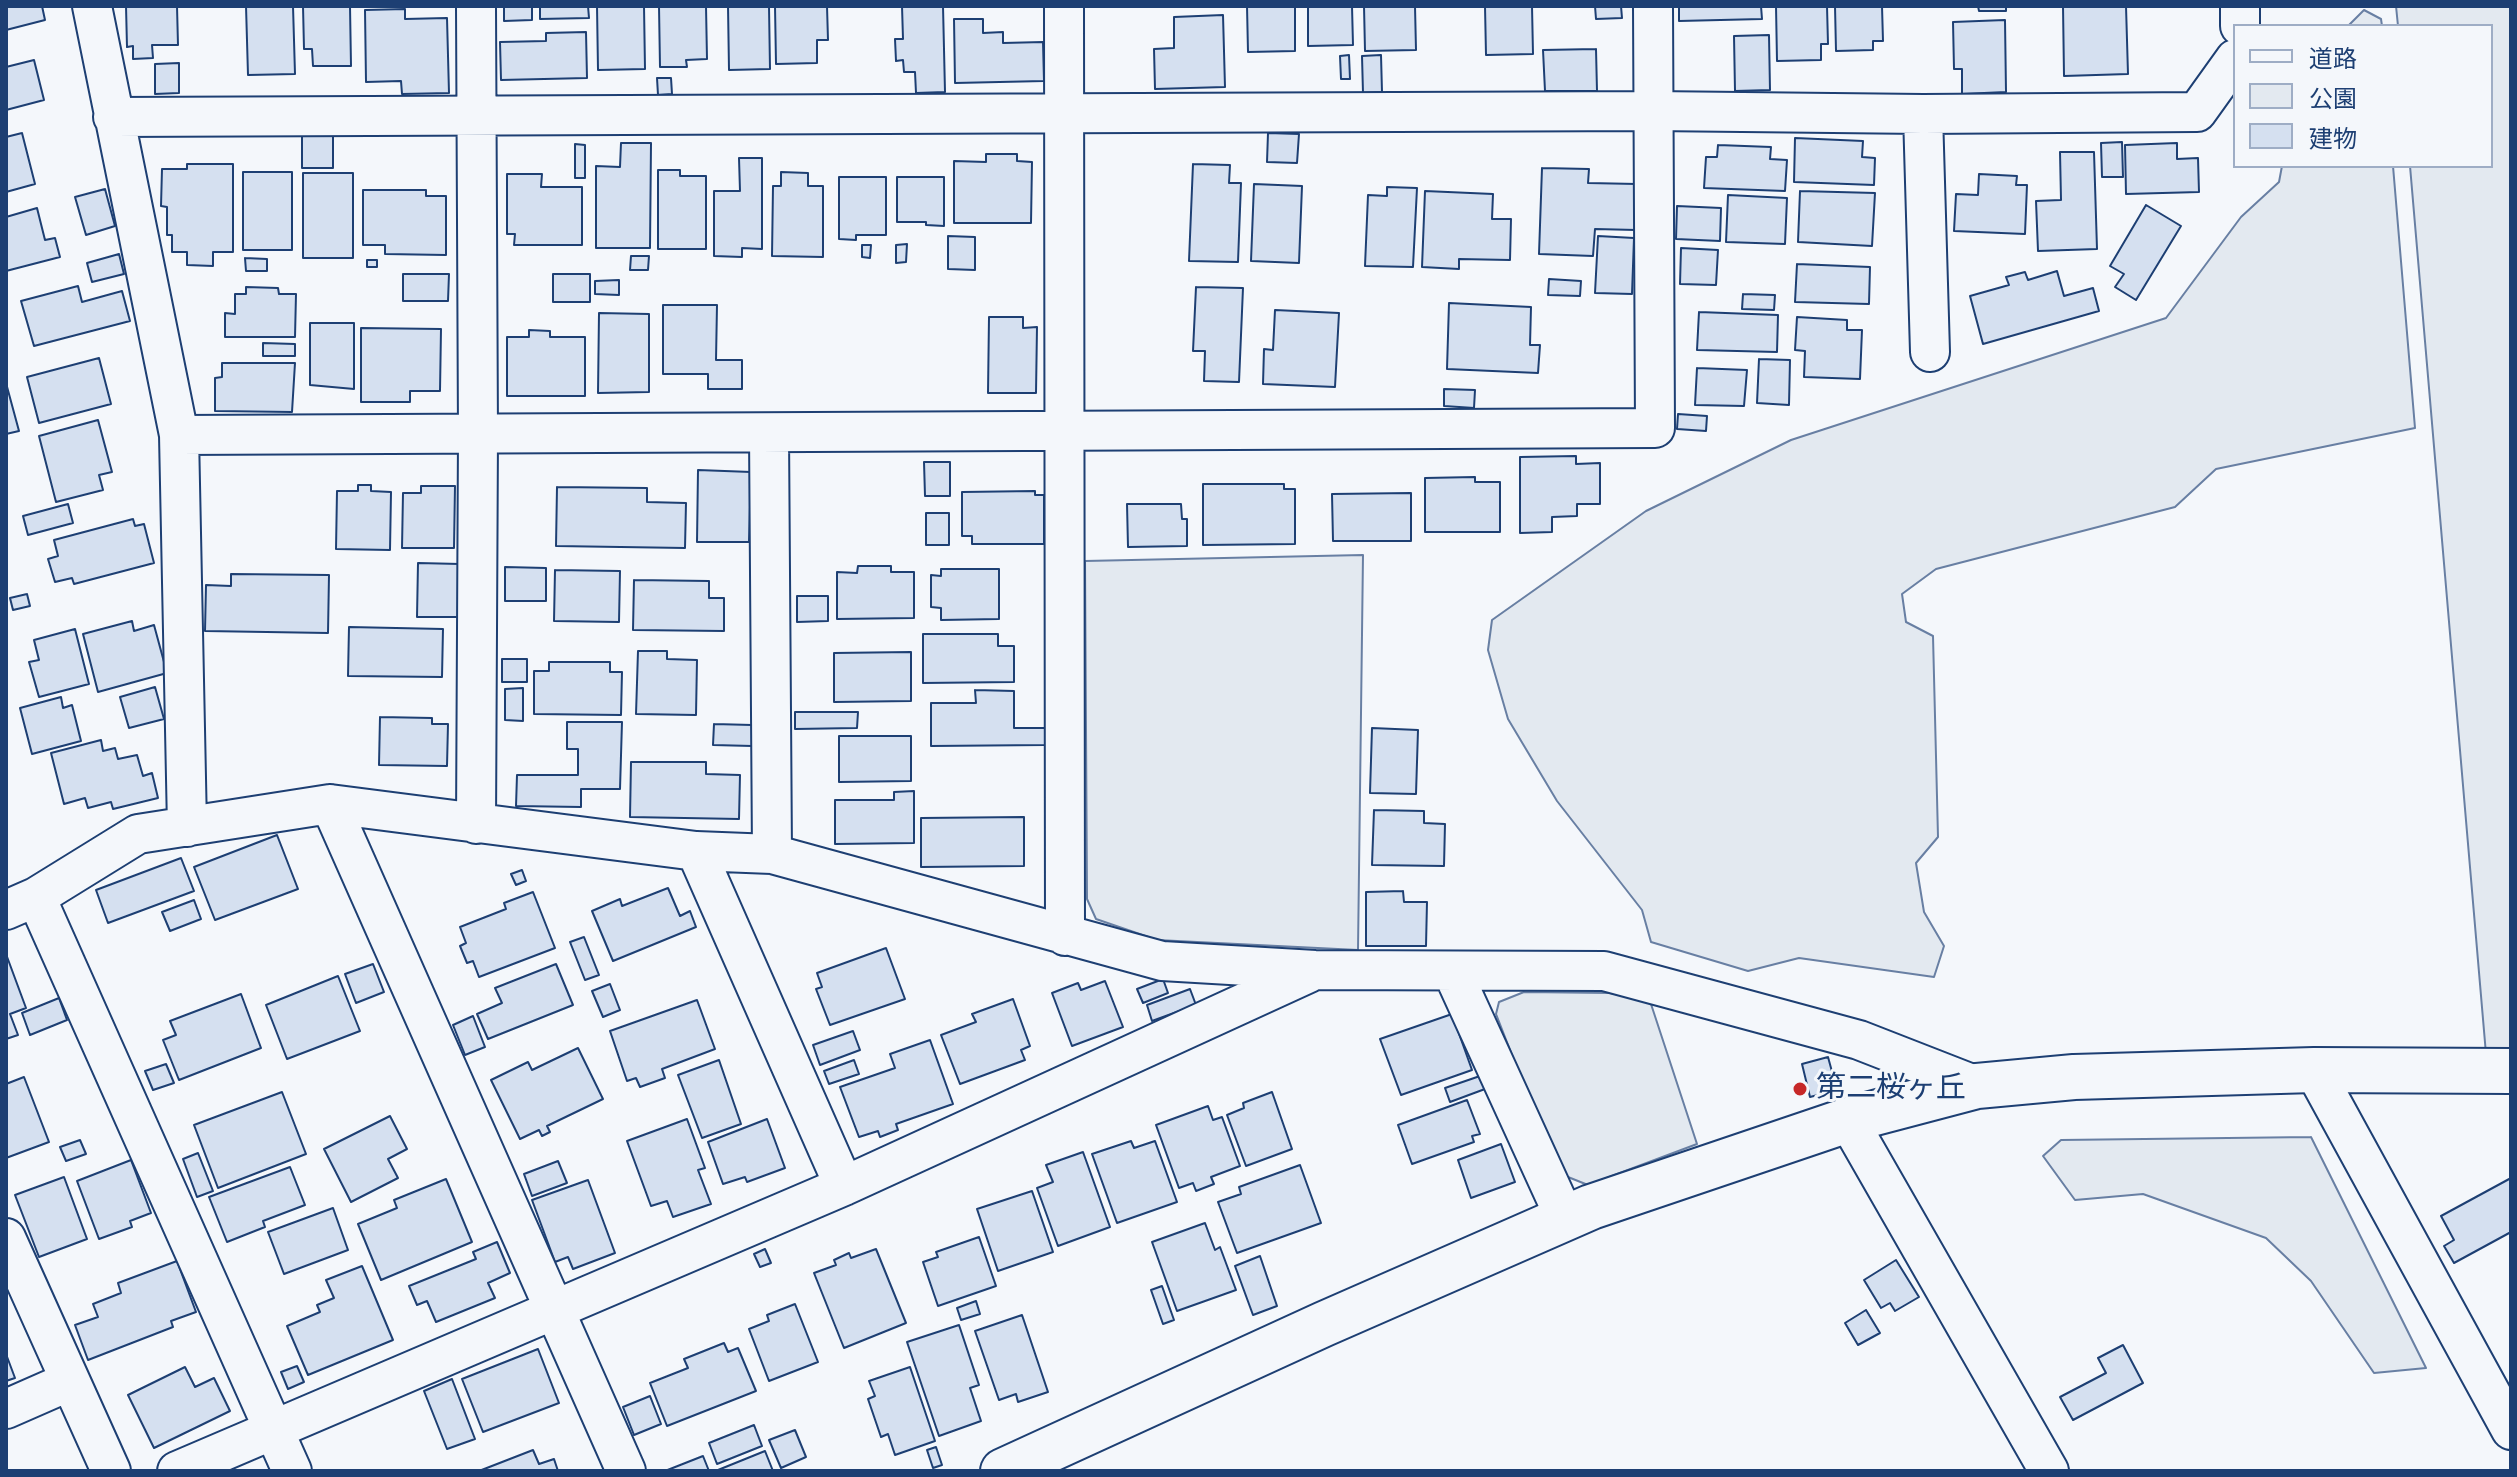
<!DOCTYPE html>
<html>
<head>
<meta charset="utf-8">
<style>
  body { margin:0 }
  #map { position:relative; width:2517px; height:1477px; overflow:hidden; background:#f4f7fb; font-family:Signika,"Noto Sans JP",sans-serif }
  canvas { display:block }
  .frame { position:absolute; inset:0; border:8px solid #1d3f73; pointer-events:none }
  .legend { position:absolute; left:2233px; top:24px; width:260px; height:144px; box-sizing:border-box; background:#f4f7fb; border:2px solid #9eadc5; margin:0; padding:10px 14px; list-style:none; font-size:24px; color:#1d3f73 }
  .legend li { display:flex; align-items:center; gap:16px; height:40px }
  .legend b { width:40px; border:2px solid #9eadc5 }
</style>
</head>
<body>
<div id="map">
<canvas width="2517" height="1477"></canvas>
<div class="frame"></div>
<ul class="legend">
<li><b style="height:10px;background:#f4f7fb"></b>道路</li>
<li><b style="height:22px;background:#e3e9f0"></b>公園</li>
<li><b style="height:22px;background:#d5e0f0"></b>建物</li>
</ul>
</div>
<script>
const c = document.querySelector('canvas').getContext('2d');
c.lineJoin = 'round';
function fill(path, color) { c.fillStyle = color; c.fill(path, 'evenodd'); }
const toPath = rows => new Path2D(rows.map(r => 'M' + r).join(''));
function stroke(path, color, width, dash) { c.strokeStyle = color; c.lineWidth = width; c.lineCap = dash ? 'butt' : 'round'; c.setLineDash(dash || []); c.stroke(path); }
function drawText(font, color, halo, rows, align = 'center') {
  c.font = font + ' Signika,"Noto Sans JP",sans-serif'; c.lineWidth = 6; c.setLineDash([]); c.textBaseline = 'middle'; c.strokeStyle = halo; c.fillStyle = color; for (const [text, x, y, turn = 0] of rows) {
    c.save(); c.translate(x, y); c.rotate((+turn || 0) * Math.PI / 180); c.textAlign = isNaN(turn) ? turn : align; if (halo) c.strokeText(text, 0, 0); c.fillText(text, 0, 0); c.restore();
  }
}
const green = toPath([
  [2396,6,2511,6,2511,1053,2486,1054,2410,166,2491,166,2491,26,2398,26,2396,6],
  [2364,10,2381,19,2382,26,2348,26,2364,10],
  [2282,166,2393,166,2415,428,2216,469,2175,507,1936,569,1902,594,1906,622,1933,636,1938,837,1916,863,1924,912,1944,946,1934,977,1799,958,1748,971,1651,942,1642,910,1557,801,1508,719,1488,650,1492,620,1646,511,1791,440,2166,318,2241,217,2279,182,2282,166],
  [1363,555,1358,950,1157,940,1096,919,1087,899,1085,561,1363,555],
  [1524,992,1610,993,1650,1001,1697,1144,1588,1185,1558,1173,1496,1014,1499,1002,1524,992],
  [2311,1137,2426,1368,2374,1373,2311,1281,2266,1238,2143,1194,2075,1200,2043,1156,2061,1140,2311,1137]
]);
const building = toPath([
  [6,6,42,6,45,20,6,30,6,6],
  [126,6,177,6,178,45,152,45,153,58,133,59,133,46,127,47,126,6],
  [246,6,293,6,295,74,248,75,246,6],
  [303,6,350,6,351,66,313,66,312,49,304,49,303,6],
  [504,6,532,6,532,20,504,21,504,6],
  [540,6,588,6,589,18,540,19,540,6],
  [597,6,644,6,645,69,598,70,597,6],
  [659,6,706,6,707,59,686,60,687,67,660,67,659,6],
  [728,6,769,6,770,69,729,70,728,6],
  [775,6,827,6,828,40,817,40,817,63,776,64,775,6],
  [902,6,943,6,945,92,916,93,915,72,904,72,903,60,896,61,895,39,903,39,902,6],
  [1247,6,1295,6,1295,51,1248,52,1247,6],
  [1308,6,1352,6,1353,45,1308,46,1308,6],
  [1364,6,1415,6,1416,50,1365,51,1364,6],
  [1485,6,1532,6,1533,54,1486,55,1485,6],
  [1595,6,1621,6,1622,18,1596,19,1595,6],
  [1679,6,1761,6,1762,19,1679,21,1679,6],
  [1776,6,1827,6,1828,44,1821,44,1821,60,1777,61,1776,6],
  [1835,6,1882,6,1883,41,1873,41,1873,50,1836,51,1835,6],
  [1978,6,2006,6,2006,11,1979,11,1978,6],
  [2063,6,2126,6,2128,74,2064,76,2063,6],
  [405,9,405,19,447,18,449,93,402,94,401,81,366,82,365,10,405,9],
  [1223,15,1225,87,1155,89,1154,49,1174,48,1174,17,1223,15],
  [954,19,983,19,983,33,1003,32,1003,43,1043,42,1044,81,955,83,954,19],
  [2005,20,2006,92,1962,94,1962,69,1954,69,1953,22,2005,20],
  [586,32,587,78,501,80,500,42,546,41,546,33,586,32],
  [1769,35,1770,90,1735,91,1734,36,1769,35],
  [1596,49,1597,91,1545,91,1543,50,1596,49],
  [1349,55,1350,79,1341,79,1340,56,1349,55],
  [1381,55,1382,92,1363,93,1362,56,1381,55],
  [34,60,44,100,6,110,6,67,34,60],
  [179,63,179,93,155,94,155,64,179,63],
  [657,78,671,78,672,94,658,95,657,78],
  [22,133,35,184,6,192,6,137,22,133],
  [1268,133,1299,134,1297,163,1267,162,1268,133],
  [302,135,333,135,333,168,302,168,302,135],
  [1795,138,1863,141,1862,157,1875,158,1874,185,1794,182,1795,138],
  [2122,142,2123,177,2102,177,2101,143,2122,142],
  [621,143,651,143,650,248,596,248,596,166,620,167,621,143],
  [2177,143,2177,159,2198,158,2199,192,2126,194,2125,145,2177,143],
  [575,144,585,145,585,178,575,178,575,144],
  [1718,145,1771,147,1770,159,1787,160,1785,191,1704,188,1706,157,1717,157,1718,145],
  [2060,152,2094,152,2097,249,2038,251,2036,201,2061,200,2060,152],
  [986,154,1017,154,1017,161,1032,162,1031,223,954,223,954,161,986,162,986,154],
  [739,158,762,158,762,249,742,248,742,257,714,256,714,191,740,191,739,158],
  [187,164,233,164,233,252,213,252,213,266,187,265,187,252,172,252,172,235,167,235,167,207,161,206,162,169,187,169,187,164],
  [1193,164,1230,165,1229,183,1241,183,1238,262,1189,261,1193,164],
  [1542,168,1589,169,1588,183,1637,184,1636,230,1595,229,1593,256,1539,254,1542,168],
  [658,170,680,170,680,176,706,176,706,249,658,249,658,170],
  [243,172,292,172,292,250,243,250,243,172],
  [781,172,808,173,808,186,823,186,823,257,772,256,773,186,781,186,781,172],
  [303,173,353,173,353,258,303,258,303,173],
  [507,174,542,174,541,187,582,187,582,245,514,245,515,234,507,234,507,174],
  [1979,174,2017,176,2016,185,2027,185,2025,234,1954,231,1956,194,1978,195,1979,174],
  [839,177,886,177,886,235,856,235,856,240,839,239,839,177],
  [897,177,944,177,944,226,926,225,926,222,897,222,897,177],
  [1254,184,1302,186,1299,263,1251,261,1254,184],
  [1387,187,1417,188,1413,267,1365,266,1368,195,1387,196,1387,187],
  [105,189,115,226,86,235,75,197,105,189],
  [363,190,426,190,426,196,446,196,446,255,385,254,385,245,363,245,363,190],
  [1425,191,1493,194,1492,219,1511,219,1510,260,1459,259,1459,269,1422,267,1425,191],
  [1800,191,1875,193,1872,246,1798,242,1800,191],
  [1728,195,1787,198,1785,244,1726,242,1728,195],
  [2146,205,2181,226,2136,300,2115,287,2124,274,2110,266,2146,205],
  [1677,206,1721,208,1720,241,1676,239,1677,206],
  [37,208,45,240,55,238,60,257,6,271,6,217,37,208],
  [948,236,975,237,975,270,948,269,948,236],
  [1598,236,1634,238,1632,294,1595,293,1598,236],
  [907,244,906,262,896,263,896,245,907,244],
  [862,245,871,245,870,258,862,257,862,245],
  [1681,248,1718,250,1716,285,1680,284,1681,248],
  [119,254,124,274,92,282,87,263,119,254],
  [631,256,649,256,648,270,630,270,631,256],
  [245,258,267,259,267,271,246,271,245,258],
  [367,260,377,260,377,267,367,267,367,260],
  [1797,264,1870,267,1869,304,1795,302,1797,264],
  [2057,271,2064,296,2093,288,2099,311,1983,344,1970,296,2009,285,2006,277,2025,272,2028,280,2057,271],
  [403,274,449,274,448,301,403,301,403,274],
  [553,274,590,274,590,302,553,302,553,274],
  [1549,279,1581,281,1580,296,1548,295,1549,279],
  [619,280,619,295,595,294,595,281,619,280],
  [78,286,82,302,122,291,130,321,34,346,21,301,78,286],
  [246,287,278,288,279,294,296,294,295,337,225,337,225,313,235,314,235,294,246,294,246,287],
  [1196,287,1243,288,1239,382,1204,381,1205,351,1193,351,1196,287],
  [1743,294,1775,295,1774,310,1742,309,1743,294],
  [1449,303,1531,307,1530,345,1540,345,1538,373,1447,369,1449,303],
  [663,305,717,305,716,360,742,360,742,389,708,389,708,374,663,374,663,305],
  [1275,310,1339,313,1335,387,1263,384,1264,349,1273,350,1275,310],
  [1699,312,1778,315,1777,352,1697,350,1699,312],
  [599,313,649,314,649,392,598,393,599,313],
  [989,317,1023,317,1023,328,1037,327,1036,393,988,393,989,317],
  [1797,317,1847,320,1847,330,1862,330,1860,379,1804,377,1805,351,1795,350,1797,317],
  [310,323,354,323,354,389,310,385,310,323],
  [361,328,441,329,440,391,410,391,410,402,361,402,361,328],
  [529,330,550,331,550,337,585,337,585,396,507,396,507,337,529,337,529,330],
  [263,343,295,344,295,356,263,356,263,343],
  [99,358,111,404,39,423,27,377,99,358],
  [1759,359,1790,360,1789,405,1757,403,1759,359],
  [222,363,295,363,292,412,215,411,215,378,222,377,222,363],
  [1697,368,1747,370,1744,406,1695,405,1697,368],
  [6,383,19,431,6,434,6,383],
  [1444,389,1475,390,1474,408,1444,406,1444,389],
  [1678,414,1707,416,1706,431,1677,429,1678,414],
  [98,420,112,472,99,475,103,490,56,502,39,436,98,420],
  [1576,456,1576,464,1600,463,1600,504,1577,504,1577,516,1552,517,1552,532,1520,533,1520,457,1576,456],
  [924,462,950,462,950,496,925,496,924,462],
  [698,470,751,472,749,542,697,542,698,470],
  [1475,477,1475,482,1500,482,1500,532,1425,532,1425,478,1475,477],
  [1203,484,1284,484,1284,489,1295,489,1295,544,1203,545,1203,484],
  [358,485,371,485,371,491,391,492,390,550,336,549,337,491,358,491,358,485],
  [421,486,455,486,454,548,402,548,403,493,421,493,421,486],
  [557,487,647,488,647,502,686,503,685,548,556,546,557,487],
  [1035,491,1035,495,1044,495,1044,544,972,544,972,536,962,536,962,492,1035,491],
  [1411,493,1411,541,1333,541,1332,494,1411,493],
  [68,504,73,523,28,535,23,516,68,504],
  [1127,504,1181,504,1182,519,1187,519,1187,546,1128,547,1127,504],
  [926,513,949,513,949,545,926,545,926,513],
  [133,519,135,526,144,524,154,563,74,584,72,578,55,582,48,559,58,556,54,540,133,519],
  [418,563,460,564,459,617,417,617,418,563],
  [858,566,891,566,891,572,914,572,914,618,837,619,837,572,857,573,858,566],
  [505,567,546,568,546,601,505,601,505,567],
  [941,569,999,569,999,619,941,620,941,608,931,607,931,575,941,576,941,569],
  [555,570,620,571,619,622,554,621,555,570],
  [231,574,329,575,328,633,205,631,206,585,231,586,231,574],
  [634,580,709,581,709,598,724,598,724,631,633,630,634,580],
  [27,594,30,606,13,610,10,598,27,594],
  [797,596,828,596,828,621,797,622,797,596],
  [132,621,134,631,154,625,167,673,98,692,83,634,132,621],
  [349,627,443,629,442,677,348,676,349,627],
  [75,629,89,684,39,697,29,662,39,660,34,640,75,629],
  [923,634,998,634,998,646,1014,646,1014,682,923,683,923,634],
  [638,651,667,651,667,659,697,660,696,715,636,714,638,651],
  [911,652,911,701,834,702,834,653,911,652],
  [502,659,527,659,527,682,502,682,502,659],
  [549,662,610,662,610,672,622,672,621,715,534,714,534,671,549,671,549,662],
  [155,687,164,719,129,728,120,697,155,687],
  [523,688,523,721,505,720,505,689,523,688],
  [975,690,1014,691,1014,728,1045,728,1045,745,931,746,931,703,976,703,975,690],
  [61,697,63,708,72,705,81,741,32,754,20,708,61,697],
  [795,712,858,712,857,728,795,729,795,712],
  [380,717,432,718,432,724,448,724,447,766,379,765,380,717],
  [567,722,622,722,620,789,581,789,581,807,516,806,517,775,578,775,578,749,567,749,567,722],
  [714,724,752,725,752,746,713,745,714,724],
  [1372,728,1418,730,1416,794,1370,793,1372,728],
  [839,736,911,736,911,781,839,782,839,736],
  [101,740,103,751,115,748,118,759,137,755,143,776,152,773,158,798,113,809,111,802,88,808,85,798,64,804,51,753,101,740],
  [631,762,706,762,706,774,740,775,739,819,630,817,631,762],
  [914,791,914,843,835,844,835,800,894,800,894,792,914,791],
  [1374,810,1424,811,1424,823,1445,824,1444,866,1372,865,1374,810],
  [1024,817,1024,866,921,867,921,818,1024,817],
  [277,835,298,889,215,920,194,867,277,835],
  [181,858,194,891,108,923,96,890,181,858],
  [522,870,526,881,516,885,511,874,522,870],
  [668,888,680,916,690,911,696,927,613,961,592,911,620,899,622,906,668,888],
  [1403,891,1404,902,1427,902,1426,946,1366,946,1366,892,1403,891],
  [533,892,555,948,479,977,473,961,467,963,460,946,466,943,460,927,506,909,504,903,533,892],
  [194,900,201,919,170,931,162,912,194,900],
  [584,937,599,975,585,980,570,942,584,937],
  [886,948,905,999,830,1025,816,989,822,987,817,973,886,948],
  [6,954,26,1008,10,1014,18,1035,6,1039,6,954],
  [373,964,384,992,356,1003,345,974,373,964],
  [556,964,573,1005,488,1039,477,1014,502,1003,495,988,556,964],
  [338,976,360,1031,287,1059,266,1005,338,976],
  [1163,979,1168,993,1143,1003,1137,989,1163,979],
  [1105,981,1123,1027,1072,1046,1052,993,1078,983,1081,990,1105,981],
  [610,984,620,1010,603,1017,592,991,610,984],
  [1190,989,1196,1005,1152,1021,1147,1005,1190,989],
  [241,994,261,1048,179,1080,163,1040,176,1035,170,1021,241,994],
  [59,998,67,1020,30,1035,22,1013,59,998],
  [1013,999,1030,1046,1021,1050,1025,1060,960,1084,941,1035,976,1022,972,1014,1013,999],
  [697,1000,715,1049,662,1069,665,1078,640,1087,636,1078,627,1081,610,1031,697,1000],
  [1452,1014,1472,1070,1401,1095,1380,1039,1452,1014],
  [473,1016,485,1047,465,1055,453,1025,473,1016],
  [853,1031,860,1050,820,1065,813,1045,853,1031],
  [930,1040,953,1104,896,1124,898,1130,880,1137,878,1131,859,1137,840,1087,895,1068,890,1054,930,1040],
  [578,1048,603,1099,547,1126,550,1132,542,1136,539,1130,520,1139,491,1080,528,1062,532,1070,578,1048],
  [1828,1057,1837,1090,1810,1097,1802,1064,1828,1057],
  [719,1060,741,1124,702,1138,678,1075,719,1060],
  [854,1060,859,1074,829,1084,824,1071,854,1060],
  [166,1064,174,1083,153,1090,145,1071,166,1064],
  [1480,1076,1485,1089,1450,1102,1445,1088,1480,1076],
  [24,1077,49,1142,6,1158,6,1084,24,1077],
  [282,1092,306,1154,218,1188,194,1125,282,1092],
  [1272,1092,1292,1149,1246,1166,1227,1115,1244,1108,1243,1103,1272,1092],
  [1467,1100,1480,1134,1472,1136,1474,1142,1412,1164,1398,1125,1467,1100],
  [1208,1106,1213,1120,1222,1117,1240,1166,1211,1177,1214,1184,1196,1191,1193,1183,1179,1188,1156,1125,1208,1106],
  [390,1116,407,1149,388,1159,398,1178,351,1202,324,1149,390,1116],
  [687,1119,705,1168,698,1170,711,1204,673,1217,667,1201,651,1206,627,1141,687,1119],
  [767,1119,785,1168,747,1182,745,1177,723,1184,708,1142,767,1119],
  [80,1140,86,1154,66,1161,60,1147,80,1140],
  [1131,1141,1134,1148,1155,1141,1177,1202,1117,1223,1092,1154,1131,1141],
  [1501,1144,1515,1182,1471,1198,1458,1160,1501,1144],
  [1083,1152,1110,1227,1058,1246,1037,1188,1053,1182,1046,1165,1083,1152],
  [198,1153,213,1191,197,1197,183,1159,198,1153],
  [131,1160,151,1213,130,1221,132,1227,99,1239,77,1181,131,1160],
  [558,1161,567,1183,532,1196,524,1174,558,1161],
  [1300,1165,1321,1223,1237,1253,1218,1202,1241,1194,1239,1187,1300,1165],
  [290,1167,305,1205,263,1221,265,1227,227,1242,209,1197,290,1167],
  [64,1177,87,1239,39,1257,15,1195,64,1177],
  [2511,1178,2511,1232,2454,1263,2444,1246,2454,1240,2441,1216,2511,1178],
  [446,1179,472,1242,381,1280,358,1224,397,1208,394,1200,446,1179],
  [588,1180,615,1253,573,1269,568,1257,555,1262,532,1200,588,1180],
  [1032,1191,1053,1252,998,1271,977,1209,1032,1191],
  [333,1208,348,1250,284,1274,268,1232,333,1208],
  [1205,1223,1215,1250,1220,1247,1236,1290,1177,1311,1152,1242,1205,1223],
  [979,1237,996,1286,938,1306,923,1262,938,1257,936,1252,979,1237],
  [497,1242,510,1273,488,1283,495,1298,436,1322,427,1301,417,1305,409,1286,476,1259,473,1252,497,1242],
  [765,1249,771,1263,760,1267,754,1254,765,1249],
  [876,1249,906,1323,844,1348,814,1273,836,1265,834,1260,849,1253,851,1258,876,1249],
  [1260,1256,1277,1306,1253,1315,1235,1266,1260,1256],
  [1896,1260,1919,1297,1895,1311,1890,1303,1881,1308,1864,1280,1896,1260],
  [177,1261,196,1312,171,1321,173,1327,88,1360,75,1325,98,1317,93,1304,121,1293,118,1283,177,1261],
  [362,1266,393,1340,308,1375,287,1326,320,1312,317,1305,334,1298,326,1280,362,1266],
  [1162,1286,1174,1320,1163,1324,1151,1290,1162,1286],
  [976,1301,980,1314,961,1320,957,1308,976,1301],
  [795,1304,818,1362,769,1381,749,1329,769,1321,767,1315,795,1304],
  [1866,1310,1880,1333,1858,1345,1845,1323,1866,1310],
  [1022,1315,1048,1392,1018,1402,1016,1394,999,1400,975,1331,1022,1315],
  [959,1325,979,1385,970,1388,981,1421,939,1436,907,1342,959,1325],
  [724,1343,728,1352,738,1348,756,1391,667,1426,650,1383,688,1368,684,1359,724,1343],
  [2123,1345,2143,1383,2073,1420,2060,1397,2106,1373,2098,1358,2123,1345],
  [538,1349,559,1403,483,1432,462,1379,538,1349],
  [6,1354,15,1378,6,1381,6,1354],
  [297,1366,304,1382,288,1389,281,1372,297,1366],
  [185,1367,195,1387,214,1378,230,1411,154,1448,128,1395,185,1367],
  [910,1367,935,1441,895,1455,888,1434,881,1437,868,1399,875,1396,869,1381,910,1367],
  [452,1379,475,1439,447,1449,424,1391,452,1379],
  [650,1396,661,1424,634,1435,623,1407,650,1396],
  [754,1425,762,1446,717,1464,709,1443,754,1425],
  [795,1430,806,1457,781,1468,769,1440,795,1430],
  [936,1447,942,1465,933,1468,927,1450,936,1447],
  [533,1450,539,1464,554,1459,558,1471,479,1471,533,1450],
  [765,1451,773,1471,718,1471,718,1470,765,1451],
  [703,1456,709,1471,665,1471,703,1456]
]);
const street = toPath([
  [92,6,179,435,187,827],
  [1064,6,1065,936],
  [2240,6,2240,26],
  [1923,114,1930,352],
  [113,117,1652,111,1923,114,2197,112,2235,59],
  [769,433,772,854],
  [179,435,1655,428,1653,6],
  [330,804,626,1471],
  [476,824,478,435,476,6],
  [696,851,844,1186],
  [36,897,292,1471],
  [6,910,36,897,138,834,330,804,696,851,772,854,1162,961,1315,970,1604,971,1859,1040,1977,1086],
  [1453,973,1565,1218],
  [2314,1070,2511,1430],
  [1848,1120,2049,1471],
  [6,1238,111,1471],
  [6,1409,70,1381],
  [177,1471,844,1186,1309,973]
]);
const secondary = toPath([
  [1003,1471,1324,1324,1591,1207,1848,1120,1977,1086,2074,1077,2314,1070,2511,1071]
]);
const markers = [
  [1800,1089,8,"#c62828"]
];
const poiNames = [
  ["第二桜ヶ丘",1816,1089]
];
fill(green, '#e3e9f0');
stroke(green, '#687fa3', 2);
fill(building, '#d5e0f0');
stroke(building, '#1d3f73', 2);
stroke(street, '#1d3f73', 42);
stroke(secondary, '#1d3f73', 48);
stroke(street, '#f4f7fb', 38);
stroke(secondary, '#f4f7fb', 44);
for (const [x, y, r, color] of markers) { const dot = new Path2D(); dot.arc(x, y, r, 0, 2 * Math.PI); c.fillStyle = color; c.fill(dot); stroke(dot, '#f4f7fb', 3); }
drawText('30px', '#1d3f73', '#f4f7fb', poiNames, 'left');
</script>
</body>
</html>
